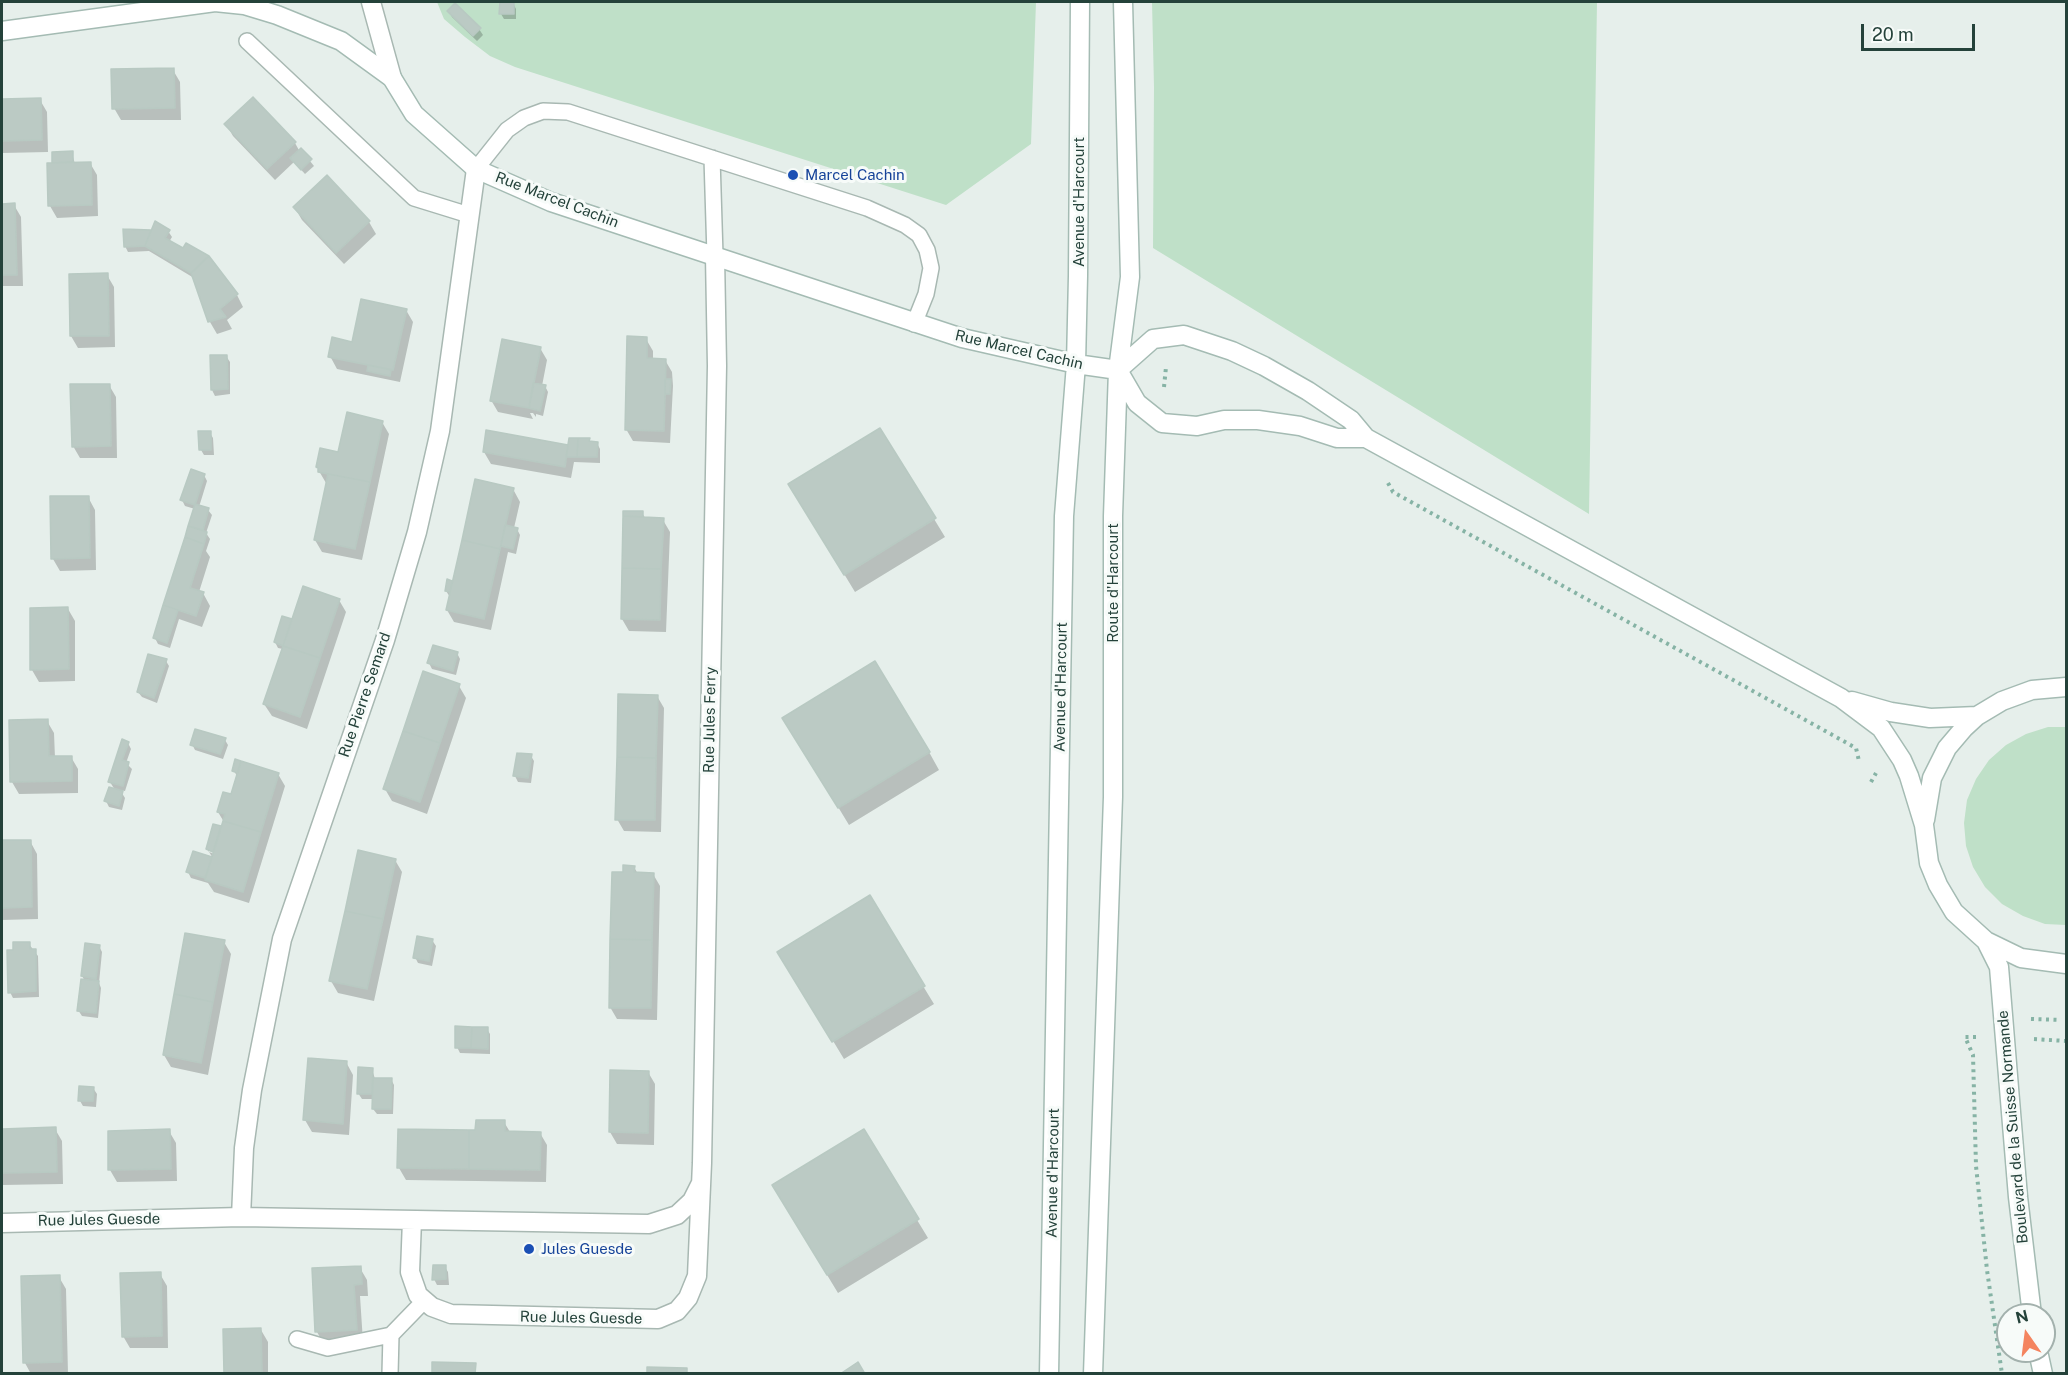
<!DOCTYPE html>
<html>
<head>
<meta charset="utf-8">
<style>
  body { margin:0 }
  #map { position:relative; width:2068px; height:1375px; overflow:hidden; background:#e6efeb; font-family:"Public Sans",sans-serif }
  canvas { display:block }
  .frame { position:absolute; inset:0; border:3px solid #24423a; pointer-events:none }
  .north { position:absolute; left:1996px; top:1303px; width:60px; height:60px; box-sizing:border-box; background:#f7fbf9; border:2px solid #a3b1ad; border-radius:50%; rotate:346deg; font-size:16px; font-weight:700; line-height:24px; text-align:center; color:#24423a }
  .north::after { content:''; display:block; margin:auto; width:21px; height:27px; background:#f4845f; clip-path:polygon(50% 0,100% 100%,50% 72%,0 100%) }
  .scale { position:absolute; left:1861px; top:24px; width:114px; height:27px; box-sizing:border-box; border:3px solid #24423a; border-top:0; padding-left:8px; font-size:18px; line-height:21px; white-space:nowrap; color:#24423a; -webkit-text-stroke:4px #f7fbf9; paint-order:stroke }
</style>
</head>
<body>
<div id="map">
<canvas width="2068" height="1375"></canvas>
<div class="frame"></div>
<div class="north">N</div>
<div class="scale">20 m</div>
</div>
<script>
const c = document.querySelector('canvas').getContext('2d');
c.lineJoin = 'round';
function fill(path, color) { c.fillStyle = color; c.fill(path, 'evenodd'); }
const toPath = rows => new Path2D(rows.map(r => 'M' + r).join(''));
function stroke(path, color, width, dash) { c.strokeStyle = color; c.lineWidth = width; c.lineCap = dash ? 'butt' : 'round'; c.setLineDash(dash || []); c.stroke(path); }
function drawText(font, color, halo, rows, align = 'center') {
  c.font = font + ' "Public Sans",sans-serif'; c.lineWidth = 6; c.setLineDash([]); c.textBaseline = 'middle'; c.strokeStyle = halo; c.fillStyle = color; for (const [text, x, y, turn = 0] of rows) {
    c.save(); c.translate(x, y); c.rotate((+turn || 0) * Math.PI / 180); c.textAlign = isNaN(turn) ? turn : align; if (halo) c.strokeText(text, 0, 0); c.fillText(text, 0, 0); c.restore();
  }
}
const green = toPath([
  [437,2,1036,2,1031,144,946,205,515,67,490,56,465,37,444,19],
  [1152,2,1597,2,1589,514,1153,248,1154,87],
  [2048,727,2066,727,2066,925,2045,924,2023,916,2002,904,1985,887,1973,867,1966,846,1964,823,1967,800,1976,779,1989,760,2006,745,2026,734]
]);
const shadow = toPath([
  [513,3,516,9,516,19,504,19,501,14],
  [449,11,479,29,483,35,477,41,452,17],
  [173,70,180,82,181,120,121,120,114,108],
  [2,100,40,100,47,112,48,152,2,153],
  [226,124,295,143,300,152,301,150,314,166,305,174,294,162,275,180,233,136],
  [72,153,75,164,90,163,97,175,98,216,57,218,50,206,53,162],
  [2,205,14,205,21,217,23,286,2,286],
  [295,208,369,222,376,234,344,264,302,220],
  [125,231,168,231,172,237,169,242,237,295,243,307,227,320,232,329,217,334,210,322,194,278,149,251,128,252,125,246],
  [107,275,114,287,115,347,78,348,71,336],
  [406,310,413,322,400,382,337,369,330,356],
  [646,339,653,351,653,360,665,360,672,372,673,386,670,443,633,441,626,429],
  [540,348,547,360,542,386,545,386,548,392,543,416,536,414,536,417,533,413,530,413,533,419,498,412,491,400],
  [226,356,230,362,230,394,215,396,212,390,211,357],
  [109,385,116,397,117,458,80,458,73,446],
  [382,422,389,434,362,560,322,552,315,540,326,483,319,471,339,453],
  [880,430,945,537,855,592,801,503],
  [210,433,213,438,214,455,204,455,201,450],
  [589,439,591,443,597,443,600,449,600,463,574,462,571,478,491,464,484,452,569,447],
  [204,475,207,481,199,507,208,510,212,515,206,533,210,539,206,551,210,557,199,592,203,593,210,606,202,627,179,619,170,648,158,644,155,638,195,509,185,506,182,500],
  [513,489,520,502,514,528,517,529,520,535,516,554,508,552,491,630,454,622,447,610,450,597,446,591,448,581,453,583],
  [88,497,95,510,96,570,60,571,53,559],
  [642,513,646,519,663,520,670,532,666,632,629,631,622,619],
  [339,600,346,612,307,729,272,716,264,704,283,649,278,648,275,642,283,618,293,621],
  [68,609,75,621,75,681,39,682,32,670],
  [457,653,460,659,456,675,432,669,429,663],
  [166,661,169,666,157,703,142,697,138,692],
  [459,686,466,698,427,814,392,801,385,789],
  [657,696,664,708,661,832,624,831,617,819],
  [47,721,54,733,55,758,71,757,78,769,78,793,19,794,12,782],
  [795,736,929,752,939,770,849,825],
  [225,740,228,745,223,759,195,750,192,744],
  [128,743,131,749,126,763,132,769,125,791,120,790,125,798,122,810,109,807,106,801,115,790,110,782],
  [531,756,534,761,531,783,518,782,515,776],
  [234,771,278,774,285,786,249,903,214,892,208,883,191,878,188,872,194,853,213,858,207,849,220,828,222,830,224,822,218,812,232,796,237,776],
  [209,849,221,853,220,856,209,852],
  [30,841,37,854,38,919,2,920,2,842],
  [395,860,402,872,374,1001,338,993,331,981],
  [634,867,638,874,653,874,660,886,657,1020,617,1019,610,1007,625,873],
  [432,940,436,946,432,966,418,963,415,957],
  [224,942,231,954,208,1075,171,1067,164,1055],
  [29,944,38,956,39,997,13,998,10,992,14,951],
  [99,946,102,952,99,983,101,988,98,1018,82,1016,78,1010,85,981,82,976],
  [790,970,923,986,934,1004,844,1059],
  [487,1029,490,1034,490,1054,460,1053,457,1047],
  [346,1062,353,1075,349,1135,312,1132,305,1120],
  [372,1069,375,1079,391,1079,394,1085,393,1114,377,1114,373,1109,374,1099,362,1099,358,1093],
  [648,1072,655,1084,654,1145,617,1144,610,1132],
  [93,1088,97,1094,96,1107,83,1106,80,1101],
  [504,1122,510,1132,540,1133,547,1145,546,1182,406,1180,399,1168,477,1132],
  [55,1129,62,1141,63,1184,2,1185,2,1130],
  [169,1131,176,1143,177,1181,117,1182,110,1170],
  [863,1131,928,1238,838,1293,784,1204],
  [445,1267,448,1272,449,1285,437,1285,434,1279],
  [360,1268,367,1280,368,1296,360,1296,363,1342,324,1344,317,1332],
  [160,1274,167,1286,168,1348,130,1348,123,1336],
  [59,1277,66,1289,68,1374,31,1374,25,1363],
  [261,1330,268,1342,268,1374,225,1374]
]);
const building = toPath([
  [500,2,514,2,514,14,499,14,500,2],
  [455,3,481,28,473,36,447,11,455,3],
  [174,68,175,108,112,109,111,69,174,68],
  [253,97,296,142,267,169,224,124,253,97],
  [41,98,42,140,2,141,2,99,41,98],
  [301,148,312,159,301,170,290,158,301,148],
  [73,151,73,162,52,163,52,152,73,151],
  [91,162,92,205,48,206,47,163,91,162],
  [327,175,370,221,336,253,293,207,327,175],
  [15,203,17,275,2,275,2,204,15,203],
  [155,221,170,230,165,238,183,248,186,243,209,256,191,273,145,246,155,221],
  [123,229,151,230,145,246,124,247,123,229],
  [209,256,238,294,220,309,226,317,208,322,191,273,209,256],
  [108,273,109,336,70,336,69,274,108,273],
  [361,299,407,309,393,370,328,357,332,337,352,342,361,299],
  [627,336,647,337,647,358,666,359,664,431,625,430,627,336],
  [502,339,541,347,529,408,490,401,502,339],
  [210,355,227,355,228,389,211,390,210,355],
  [368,365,391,370,390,376,367,371,368,365],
  [665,379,671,379,670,394,665,394,665,379],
  [533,383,546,385,540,411,529,408,533,383],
  [70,384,110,384,111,446,72,447,70,384],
  [347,412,383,421,370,482,318,472,318,468,316,467,320,448,338,452,347,412],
  [880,428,936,518,844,575,788,484,880,428],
  [486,430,568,445,565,467,483,452,486,430],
  [198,431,211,431,211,450,199,450,198,431],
  [569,438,578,438,577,457,566,457,569,438],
  [578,438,590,438,589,441,598,442,597,457,577,457,578,438],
  [191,469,205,474,195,505,180,500,191,469],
  [328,474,370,482,355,549,314,540,328,474],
  [475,479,514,488,500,549,462,540,475,479],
  [50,496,89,496,90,558,51,559,50,496],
  [195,504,209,508,203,530,188,526,195,504],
  [623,511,643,511,643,517,623,516,623,511],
  [623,516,664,518,661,569,622,568,623,516],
  [505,525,518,528,513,549,501,546,505,525],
  [188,526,207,532,204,544,185,537,188,526],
  [185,537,204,544,190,588,204,592,196,616,163,605,185,537],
  [462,540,500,549,484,619,446,610,462,540],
  [622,568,661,569,660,620,621,619,622,568],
  [447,579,452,581,450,592,445,591,447,579],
  [303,586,340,599,320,658,283,646,303,586],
  [163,605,178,610,167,643,153,638,163,605],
  [68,607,69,669,30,670,30,608,68,607],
  [282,616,292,619,283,646,274,642,282,616],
  [433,645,458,652,453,671,427,663,433,645],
  [283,646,320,658,300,717,263,704,283,646],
  [148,654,167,659,154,698,137,692,148,654],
  [875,661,930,752,838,808,782,718,875,661],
  [423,671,460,684,440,743,403,731,423,671],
  [618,694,658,695,656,758,617,757,618,694],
  [48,719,49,756,72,756,72,781,10,782,9,720,48,719],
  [195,729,226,738,220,754,190,745,195,729],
  [403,731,440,743,420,802,383,789,403,731],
  [122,739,129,742,122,760,129,762,123,786,108,782,122,739],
  [517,753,532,754,528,778,513,776,517,753],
  [617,757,656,758,655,820,615,820,617,757],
  [235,759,241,761,238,773,232,771,235,759],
  [241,761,279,773,261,832,223,821,225,814,217,812,223,792,231,794,241,761],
  [109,787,123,791,119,806,104,801,109,787],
  [223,821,261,832,243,892,205,880,223,821],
  [213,824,221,826,213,852,206,849,213,824],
  [2,840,31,840,32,907,2,908,2,840],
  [358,850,396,859,383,919,345,911,358,850],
  [193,851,212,857,205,878,186,872,193,851],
  [623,865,635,866,634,872,654,873,652,940,610,939,612,872,623,872,623,865],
  [870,895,925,986,832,1042,777,952,870,895],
  [345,911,383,919,367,989,329,981,345,911],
  [185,933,225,940,213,1002,174,994,185,933],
  [417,936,433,939,429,961,413,958,417,936],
  [610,939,652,940,651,1008,609,1008,610,939],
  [13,942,30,942,30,949,36,949,36,991,8,993,7,950,13,950,13,942],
  [85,943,100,945,96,979,81,976,85,943],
  [81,979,99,981,96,1013,77,1011,81,979],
  [174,994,213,1002,201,1063,163,1055,174,994],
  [455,1026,472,1027,471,1048,455,1048,455,1026],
  [472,1027,488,1027,488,1049,471,1048,472,1027],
  [308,1058,347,1061,343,1124,303,1120,308,1058],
  [358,1067,373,1068,372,1094,357,1094,358,1067],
  [610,1070,649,1071,648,1133,609,1132,610,1070],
  [373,1078,392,1078,391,1109,372,1109,373,1078],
  [79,1086,94,1087,93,1101,78,1101,79,1086],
  [476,1120,505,1120,505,1131,541,1132,540,1170,469,1169,469,1130,475,1130,476,1120],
  [56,1127,57,1172,2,1173,2,1129,56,1127],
  [170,1129,171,1169,108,1170,108,1131,170,1129],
  [398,1129,469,1130,469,1169,397,1168,398,1129],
  [864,1129,919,1219,827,1275,772,1185,864,1129],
  [433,1265,446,1265,446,1279,432,1280,433,1265],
  [361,1266,362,1284,354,1285,357,1330,315,1332,312,1268,361,1266],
  [161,1272,162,1336,122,1337,120,1273,161,1272],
  [60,1275,62,1362,23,1363,21,1276,60,1275],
  [261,1328,262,1374,224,1374,223,1329,261,1328],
  [432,1362,476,1363,475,1374,432,1374,432,1362],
  [858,1362,865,1374,840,1374,858,1362],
  [647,1367,687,1368,687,1374,647,1374,647,1367]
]);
const path = toPath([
  [1164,387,1166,367],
  [1388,483,1393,492,1856,748,1859,761],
  [1871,782,1876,773],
  [2031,1019,2061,1020],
  [1976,1037,1965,1037,1973,1055,1976,1166,1987,1270,2002,1374],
  [2034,1039,2066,1041]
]);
const lane = toPath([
  [247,41,414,198,469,215],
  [712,158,715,256],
  [476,169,507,130,524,118,543,111,568,112,867,208,905,225,919,235,927,250,931,268,926,294,914,324],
  [297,1339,328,1348,391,1335],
  [390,1374,391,1335,424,1301]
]);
const street = toPath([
  [371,2,392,78],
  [241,1217,244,1148,252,1090,282,939,385,640,417,532,440,431,476,169],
  [412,1220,410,1272,418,1295,432,1307,451,1314,658,1319,677,1311,688,1298,697,1276,702,1163,717,366,715,256],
  [2,1223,241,1217,649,1224,677,1215,692,1201,700,1185]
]);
const secondary = toPath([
  [2,31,215,2,244,5,277,15,341,41,392,78,414,114,476,169,551,202,962,338,1076,364,1118,370],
  [1118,370,1153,339,1184,335,1232,351,1264,366,1308,391,1351,420,1366,438,1841,698,1881,728,1902,760,1909,776,1924,825,1929,863,1938,885,1954,912,1986,941,2021,958,2066,964],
  [1119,372,1137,403,1162,423,1197,426,1224,420,1258,420,1300,426,1337,438,1366,438],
  [1852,701,1891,712,1930,718,1977,716],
  [1925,820,1932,778,1947,748,1964,728,1977,716,2002,701,2032,690,2066,687],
  [1986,941,1999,967,2018,1197,2032,1315],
  [2038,1351,2043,1374],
  [1049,1374,1064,516,1076,364,1078,276,1080,2],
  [1093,1374,1113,797,1113,516,1118,370,1130,277,1123,2]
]);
const markers = [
  [793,175,6,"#1a4fb4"],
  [529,1249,6,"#1a4fb4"]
];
const transitNames = [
  ["Marcel Cachin",805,175],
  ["Jules Guesde",541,1249]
];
const streetNames = [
  ["Rue Marcel Cachin",557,200,21],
  ["Avenue d'Harcourt",1079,202,-90],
  ["Rue Marcel Cachin",1019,350,13],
  ["Route d'Harcourt",1113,583,-90],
  ["Avenue d'Harcourt",1061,687,-89],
  ["Rue Pierre Semard",365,695,-71],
  ["Rue Jules Ferry",710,720,-89],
  ["Boulevard de la Suisse Normande",2013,1127,-95],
  ["Avenue d'Harcourt",1053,1173,-89],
  ["Rue Jules Guesde",99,1220,-1],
  ["Rue Jules Guesde",581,1318,1]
];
fill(green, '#bfe0c8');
fill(shadow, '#0003');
fill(building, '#bbcac4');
stroke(building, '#b8c9c2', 1.5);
stroke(lane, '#a8b8b2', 18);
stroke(street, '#a8b8b2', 21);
stroke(secondary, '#a4bbb3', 21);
stroke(path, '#86b3a5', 4, [3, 4.5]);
stroke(lane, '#fff', 15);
stroke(street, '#fff', 18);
stroke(secondary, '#fff', 18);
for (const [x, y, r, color] of markers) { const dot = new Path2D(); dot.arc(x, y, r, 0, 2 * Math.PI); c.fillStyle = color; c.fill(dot); stroke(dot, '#f7fbf9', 2); }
drawText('15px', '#164399', '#f7fbf9', transitNames, 'left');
drawText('15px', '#24423a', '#f7fbf9', streetNames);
</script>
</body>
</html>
